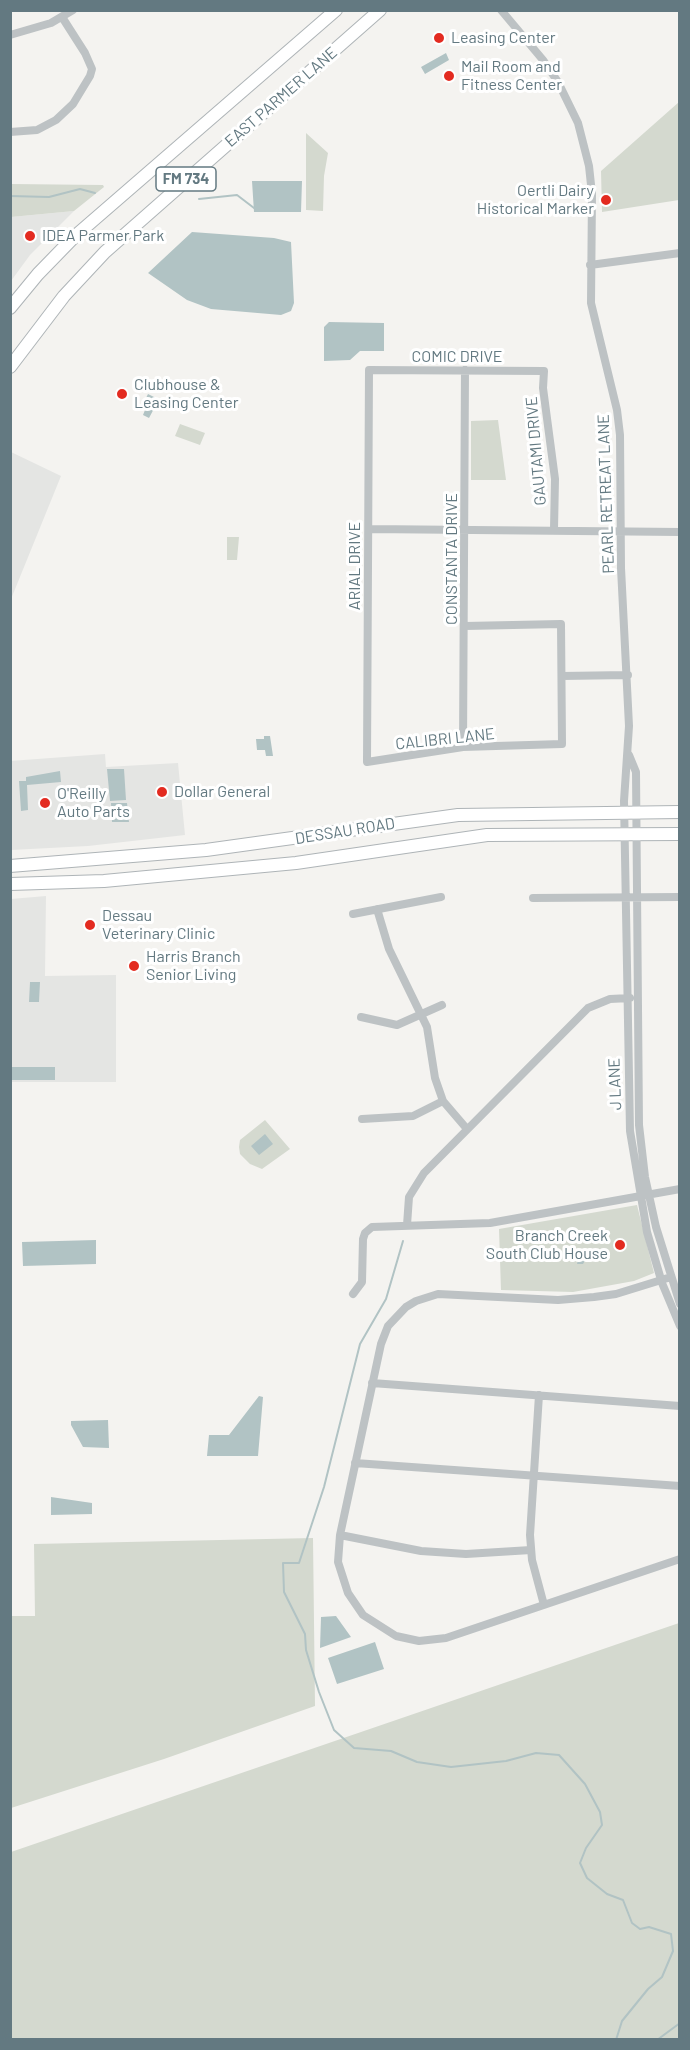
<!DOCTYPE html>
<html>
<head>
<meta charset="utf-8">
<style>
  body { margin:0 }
  #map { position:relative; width:690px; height:2050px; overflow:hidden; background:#f4f3f0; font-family:Barlow,sans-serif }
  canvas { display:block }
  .frame { position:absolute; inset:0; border:12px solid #637981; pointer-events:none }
</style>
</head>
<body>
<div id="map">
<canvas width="690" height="2050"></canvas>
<div class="frame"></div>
</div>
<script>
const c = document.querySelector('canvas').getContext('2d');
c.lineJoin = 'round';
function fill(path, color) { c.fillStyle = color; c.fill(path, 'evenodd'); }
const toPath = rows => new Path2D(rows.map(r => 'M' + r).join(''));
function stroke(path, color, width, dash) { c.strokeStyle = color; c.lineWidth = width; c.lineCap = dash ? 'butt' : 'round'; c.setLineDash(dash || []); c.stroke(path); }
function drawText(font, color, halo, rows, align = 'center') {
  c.font = font + ' Barlow,sans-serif'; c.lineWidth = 6; c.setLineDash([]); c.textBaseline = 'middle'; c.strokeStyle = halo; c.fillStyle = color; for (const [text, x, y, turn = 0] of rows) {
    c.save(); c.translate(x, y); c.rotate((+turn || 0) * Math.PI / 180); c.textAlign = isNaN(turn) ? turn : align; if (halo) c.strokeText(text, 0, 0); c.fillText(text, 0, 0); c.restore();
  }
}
const built = toPath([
  [74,211,30,255,11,281,11,217],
  [11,452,61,476,11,599],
  [105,754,106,767,178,763,185,835,88,846,11,850,10,761],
  [46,896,45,976,116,975,116,1082,11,1082,11,899]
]);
const green = toPath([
  [679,102,679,200,602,212,601,171],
  [306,133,328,153,324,176,323,211,306,210],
  [11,184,103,185,104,187,74,211,11,217],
  [498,420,506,480,471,480,471,421],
  [180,424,205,433,200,445,175,436],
  [227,537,239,537,237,560,227,560],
  [265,1120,290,1149,262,1169,250,1164,240,1154,239,1147,240,1140],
  [637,1205,654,1273,634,1281,573,1292,501,1290,499,1229],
  [313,1538,315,1706,164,1759,11,1808,11,1616,35,1616,34,1544],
  [679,1623,679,2039,11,2039,11,1852]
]);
const water = toPath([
  [446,53,449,60,425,74,421,67],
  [252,181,302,181,301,212,254,212],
  [192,232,274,238,291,242,294,303,291,311,281,315,211,309,187,300,148,273],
  [329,322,384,323,384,351,360,351,350,360,324,361,324,327],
  [148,394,156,398,154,401,157,403,149,418,143,415,145,410,141,408],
  [264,736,270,736,273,756,266,756,265,750,257,750,256,739,264,739],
  [107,769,124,769,126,800,110,801],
  [60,771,61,782,27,785,28,810,21,811,19,781,26,781,26,777],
  [111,803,127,803,129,822,112,822],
  [30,982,40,982,39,1002,29,1002],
  [11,1067,55,1067,55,1080,11,1080],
  [265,1134,273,1144,259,1155,251,1146],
  [96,1240,96,1264,23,1266,22,1242],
  [591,1250,597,1259,586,1259,583,1264,577,1264,580,1253],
  [259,1396,263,1397,258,1456,207,1456,209,1435,229,1435],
  [108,1420,109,1448,83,1447,71,1425,71,1421],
  [51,1497,92,1503,92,1514,51,1515],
  [336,1616,351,1637,320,1648,321,1617],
  [375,1642,384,1669,337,1684,328,1658]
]);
const stream = toPath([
  [10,196,49,197,80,189,95,193],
  [199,199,237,195,254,208],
  [403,1241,386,1299,360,1344,324,1487,299,1563,283,1563,284,1592,305,1634,306,1650,319,1692,334,1730,354,1748,391,1751,417,1762,451,1767,506,1761,536,1753,559,1755,585,1784,600,1812,602,1825,586,1848,580,1863,587,1878,607,1894,623,1900,632,1923,640,1929,649,1927,671,1934,673,1951,662,1977,648,1989,622,2021,616,2040],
  [657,2040,680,2023]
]);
const street = toPath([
  [501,10,543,60,558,82,578,123,589,166,592,194,591,303,617,410,620,435,621,568,629,726,624,801,630,1131,647,1232,662,1283,680,1326],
  [10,35,51,23,73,10],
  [10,132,37,130,56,120,73,104,90,76,92,69,85,53,62,17],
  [590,265,680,253],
  [369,529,680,532],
  [465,626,561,624,562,744,463,747,367,762,369,370,544,371,543,388,555,479,554,529],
  [562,676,628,675],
  [463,747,465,370],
  [629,755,636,772,639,1125,645,1177,656,1227,680,1304],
  [533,898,680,897],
  [377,909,389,949,427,1027,435,1078,443,1101,467,1129],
  [353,914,441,897],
  [361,1017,397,1025,442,1005],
  [362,1119,413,1116,443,1101],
  [407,1225,409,1197,424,1173,588,1008,610,999,630,998],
  [671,1277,616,1294,594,1297,558,1300,438,1294,416,1301,406,1307,388,1326,381,1344,340,1535,338,1562,348,1593,363,1615,396,1636,419,1641,446,1638,680,1559],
  [353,1294,362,1282,363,1239,365,1233,372,1227,490,1223,680,1189],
  [372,1383,680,1406],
  [539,1395,530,1535,532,1560,544,1605],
  [355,1463,680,1486],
  [340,1535,421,1551,466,1554,531,1550]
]);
const primary = toPath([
  [10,308,38,274,74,237,336,10],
  [10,367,64,296,105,252,380,10],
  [10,866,206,850,458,815,680,812],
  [10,884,104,881,296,863,487,835,680,834]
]);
const markers = [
  [439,38,6,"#e32b20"],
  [449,76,6,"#e32b20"],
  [606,200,6,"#e32b20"],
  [30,236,6,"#e32b20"],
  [122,394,6,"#e32b20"],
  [162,792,6,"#e32b20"],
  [45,803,6,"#e32b20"],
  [90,925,6,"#e32b20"],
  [134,966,6,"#e32b20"],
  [620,1245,6,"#e32b20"]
];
const shields = [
  [186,179,60]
];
const shieldNames = [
  ["FM 734",186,179]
];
const poiNames = [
  ["Leasing Center",451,38],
  ["Mail Room and",461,67],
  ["Fitness Center",461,85],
  ["Oertli Dairy",594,191,"right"],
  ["Historical Marker",594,209,"right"],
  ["IDEA Parmer Park",42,236],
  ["Clubhouse &",134,385],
  ["Leasing Center",134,403],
  ["Dollar General",174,792],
  ["O'Reilly",57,794],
  ["Auto Parts",57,812],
  ["Dessau",102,916],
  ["Veterinary Clinic",102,934],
  ["Harris Branch",146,957],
  ["Senior Living",146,975],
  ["Branch Creek",608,1236,"right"],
  ["South Club House",608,1254,"right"]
];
const streetNames = [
  ["EAST PARMER LANE",281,97,-41],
  ["COMIC DRIVE",457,357],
  ["GAUTAMI DRIVE",536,451,-95],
  ["PEARL RETREAT LANE",606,494,-92],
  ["CONSTANTA DRIVE",452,559,-90],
  ["ARIAL DRIVE",355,566,-90],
  ["CALIBRI LANE",445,739,-6],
  ["DESSAU ROAD",345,831,-9],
  ["J LANE",615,1084,-92]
];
fill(built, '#e4e5e3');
fill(green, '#d4d9cf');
fill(water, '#b1c3c4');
stroke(stream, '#b1c3c4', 2);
stroke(primary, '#aeb4b7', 14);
stroke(street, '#bdc2c4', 8);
stroke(primary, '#fff', 12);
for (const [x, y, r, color] of markers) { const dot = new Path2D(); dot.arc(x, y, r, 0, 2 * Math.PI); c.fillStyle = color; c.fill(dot); stroke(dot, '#fff', 2); }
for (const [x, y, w] of shields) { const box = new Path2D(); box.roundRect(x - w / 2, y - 12, w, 24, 4.5); c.fillStyle = '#fff'; c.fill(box); stroke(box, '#637981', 1.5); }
drawText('bold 15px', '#637981', null, shieldNames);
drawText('16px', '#637981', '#fff', poiNames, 'left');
drawText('16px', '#637981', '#fff', streetNames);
</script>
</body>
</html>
